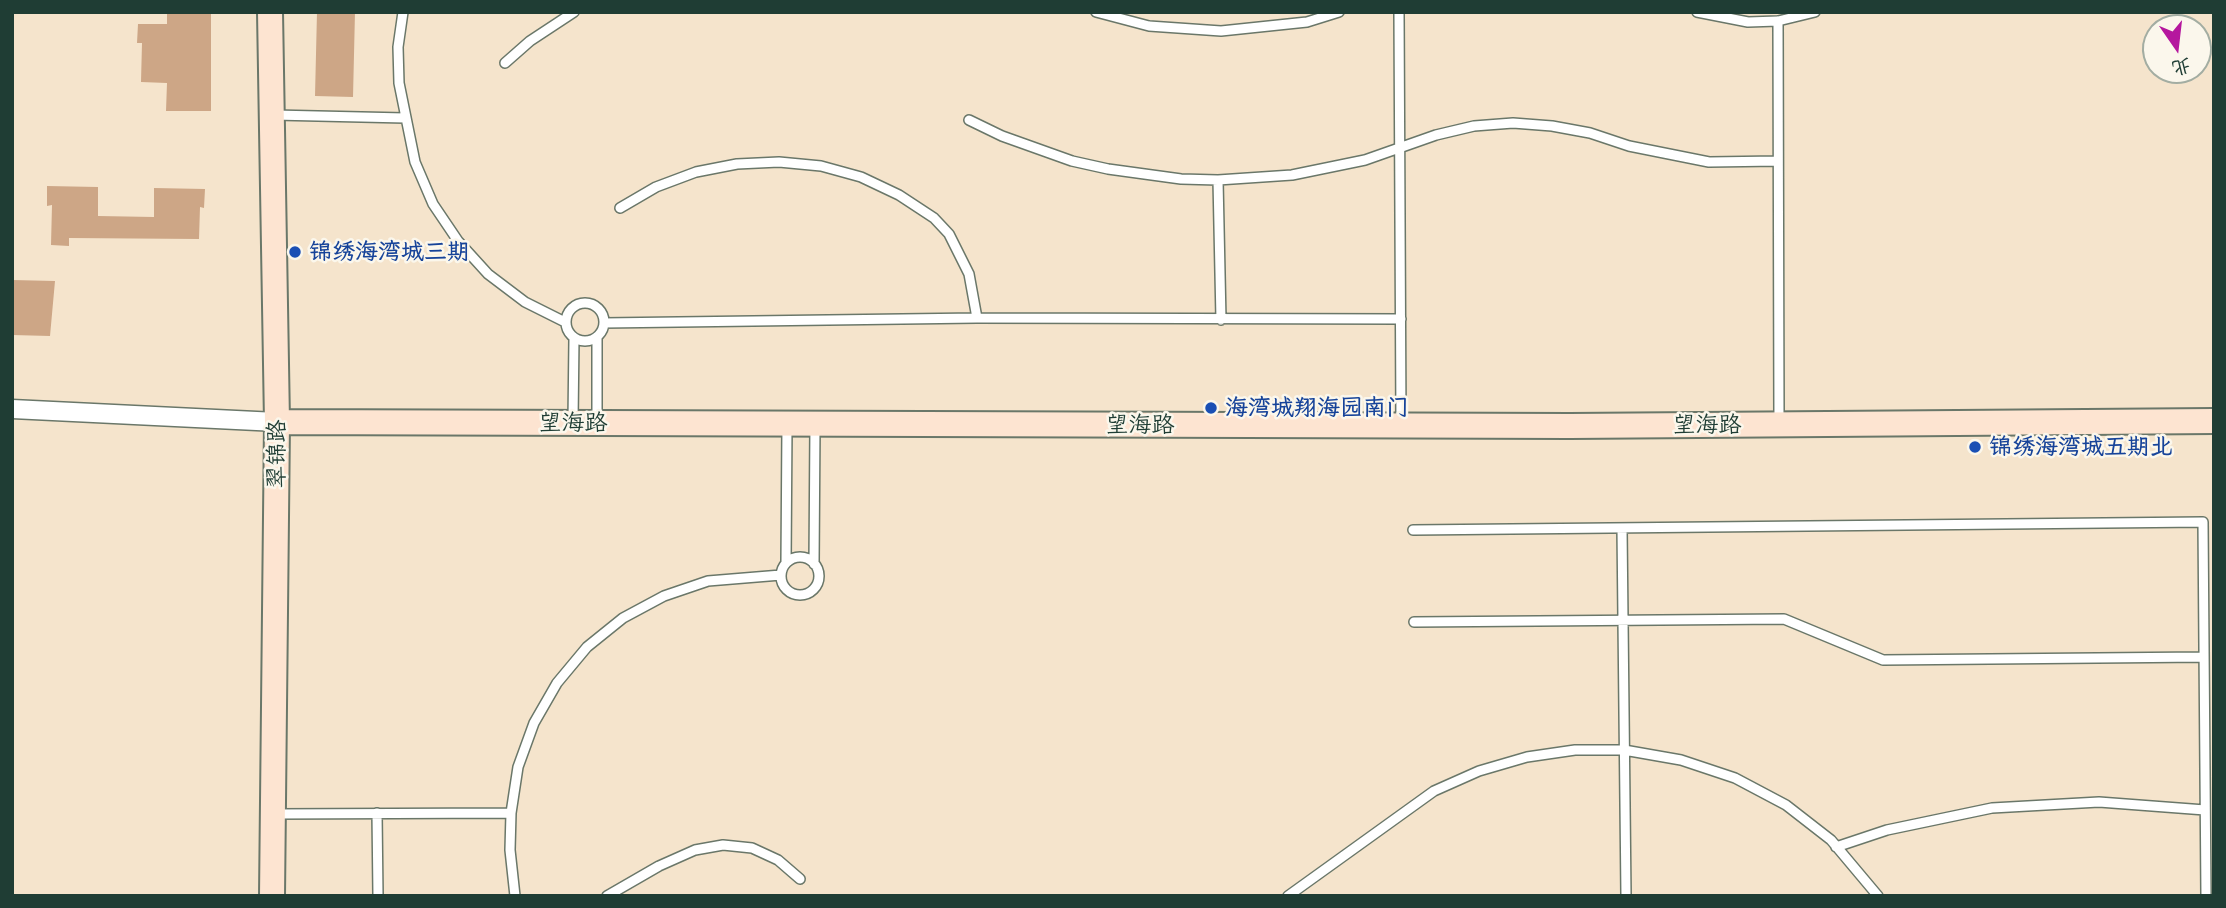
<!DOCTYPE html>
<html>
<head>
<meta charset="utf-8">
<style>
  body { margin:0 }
  #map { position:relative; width:2226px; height:908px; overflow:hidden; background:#f5e4cc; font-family:Mali,"LXGW WenKai TC",sans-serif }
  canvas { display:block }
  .frame { position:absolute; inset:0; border:14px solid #1f3d34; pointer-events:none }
  .north { position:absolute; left:2142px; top:14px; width:70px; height:70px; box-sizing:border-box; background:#fbf7ec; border:2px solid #a3ada2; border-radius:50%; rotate:166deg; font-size:19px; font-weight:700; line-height:28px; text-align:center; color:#1f3d34 }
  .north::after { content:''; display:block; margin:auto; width:24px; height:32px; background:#b5179e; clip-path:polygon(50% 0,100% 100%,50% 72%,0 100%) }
</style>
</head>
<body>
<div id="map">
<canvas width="2226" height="908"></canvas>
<div class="frame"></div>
<div class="north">北</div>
</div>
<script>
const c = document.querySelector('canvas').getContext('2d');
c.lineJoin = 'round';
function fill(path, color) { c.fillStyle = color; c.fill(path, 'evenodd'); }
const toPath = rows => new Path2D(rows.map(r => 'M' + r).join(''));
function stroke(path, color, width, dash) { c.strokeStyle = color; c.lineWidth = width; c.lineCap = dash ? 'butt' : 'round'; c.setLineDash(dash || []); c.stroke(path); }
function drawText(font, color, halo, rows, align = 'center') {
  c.font = font + ' Mali,"LXGW WenKai TC",sans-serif'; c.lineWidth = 5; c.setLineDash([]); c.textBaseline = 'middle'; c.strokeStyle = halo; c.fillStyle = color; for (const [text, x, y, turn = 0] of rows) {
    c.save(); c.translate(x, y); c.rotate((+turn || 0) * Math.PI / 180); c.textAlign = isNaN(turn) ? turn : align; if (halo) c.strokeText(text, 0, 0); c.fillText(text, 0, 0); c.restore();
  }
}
const building = toPath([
  [167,12,211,12,211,111,166,111,167,83,141,82,142,43,137,43,138,24,167,24],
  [317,12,355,12,353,97,315,96],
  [47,186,98,187,98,216,154,217,154,188,205,189,204,208,200,207,199,239,69,238,69,246,51,245,52,205,47,206],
  [12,280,55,281,50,336,12,335]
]);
const lane = toPath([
  [403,12,398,47,399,83,415,162,433,204,458,241,488,274,525,302,565,322],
  [1096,12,1149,26,1221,31,1307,22,1339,12],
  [1399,12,1401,424],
  [1697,12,1748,22,1778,21,1815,12],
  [1778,21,1779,421],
  [505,63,530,41,574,12],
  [274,115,405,118],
  [969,120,1002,136,1072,161,1108,169,1181,179,1218,180,1292,175,1365,160,1436,135,1474,126,1513,123,1552,126,1590,133,1629,146,1709,162,1778,161],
  [1218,180,1221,320],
  [620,208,656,187,696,172,737,164,779,162,821,166,861,177,899,195,934,218,949,234,969,274,977,318],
  '566 322a19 19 0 1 1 38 0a19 19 0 1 1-38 0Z',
  [604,323,977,318,1401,319],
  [573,421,574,338],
  [597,421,597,337],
  [1622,528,1626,896],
  [1413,530,2203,522,2206,896],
  '781 576a19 19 0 1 1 38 0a19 19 0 1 1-38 0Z',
  [786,563,787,425],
  [814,564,815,425],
  [1414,622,1784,619,1883,660,2204,657],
  [377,813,378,896],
  [275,814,511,813],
  [1836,847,1887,830,1992,808,2099,802,2205,810],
  [515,896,510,850,511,813,518,767,534,723,557,683,587,647,623,618,664,596,708,581,781,575],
  [607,896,659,866,695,850,723,845,752,848,778,860,800,879],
  [1288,896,1434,791,1479,771,1527,757,1575,750,1624,750,1681,760,1735,778,1786,805,1831,840,1878,896]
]);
const street = toPath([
  [12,409,277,422]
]);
const secondary = toPath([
  [270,12,277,422,272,896],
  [277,422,1570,426,2214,421]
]);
const markers = [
  [295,252,7,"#1a4fb4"],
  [1211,408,7,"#1a4fb4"],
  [1975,447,7,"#1a4fb4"]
];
const transitNames = [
  ["锦绣海湾城三期",309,252],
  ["海湾城翔海园南门",1225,408],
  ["锦绣海湾城五期北",1989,447]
];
const streetNames = [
  ["望海路",573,423],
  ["望海路",1140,425],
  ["望海路",1707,425],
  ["翠锦路",277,454,-90]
];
fill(building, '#cda686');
stroke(lane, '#6a7769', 12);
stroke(street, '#6a7769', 21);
stroke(secondary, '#6a7769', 28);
stroke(lane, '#fff', 9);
stroke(street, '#fff', 18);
stroke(secondary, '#fde4d1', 24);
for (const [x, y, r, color] of markers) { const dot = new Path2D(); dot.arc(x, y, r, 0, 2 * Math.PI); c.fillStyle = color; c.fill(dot); stroke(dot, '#fbf7ec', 2.5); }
drawText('bold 23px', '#164399', '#fbf7ec', transitNames, 'left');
drawText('23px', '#1f3d34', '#fbf7ec', streetNames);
</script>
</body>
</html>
